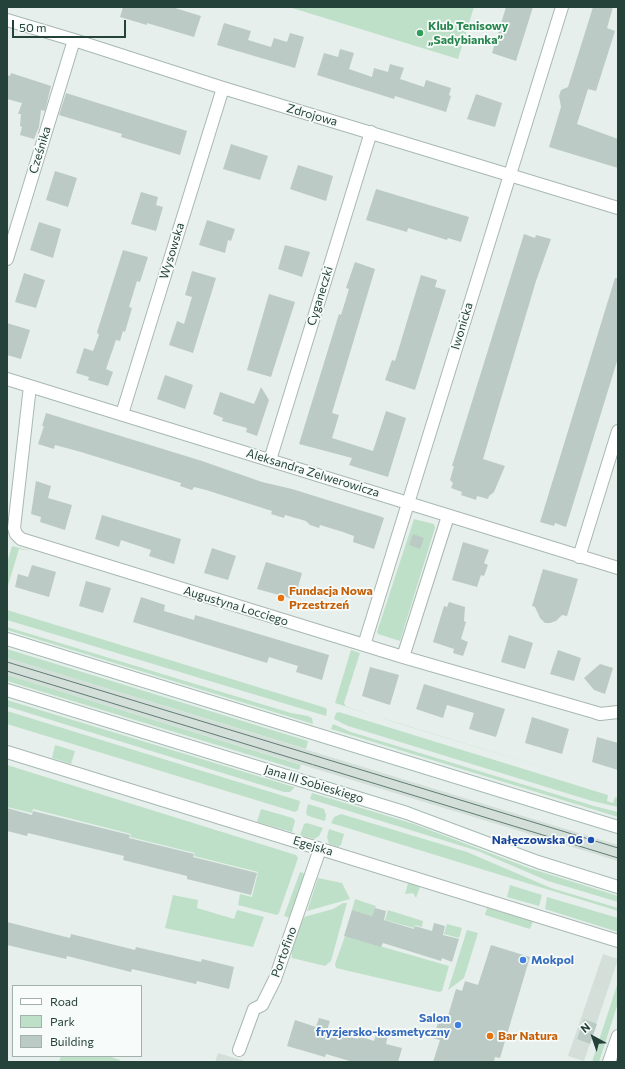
<!DOCTYPE html>
<html>
<head>
<meta charset="utf-8">
<style>
  body { margin:0 }
  #map { position:relative; width:625px; height:1069px; overflow:hidden; background:#e6efeb; font-family:Commissioner,sans-serif }
  canvas { display:block }
  .frame { position:absolute; inset:0; border:8px solid #24423a; pointer-events:none }
  .legend { position:absolute; left:12px; top:985px; width:130px; height:72px; box-sizing:border-box; background:#f7fbf9; border:1px solid #a3b1ad; margin:0; padding:5px 7px; list-style:none; font-size:12px; color:#24423a }
  .legend li { display:flex; align-items:center; gap:8px; height:20px }
  .legend b { width:20px; border:1px solid #a3b1ad }
  .north { position:absolute; left:573px; top:1017px; width:40px; height:40px; -webkit-text-stroke:3px #f7fbf9; paint-order:stroke; rotate:320deg; font-size:11px; font-weight:700; line-height:16px; text-align:center; color:#24423a }
  .north::after { content:''; display:block; margin:auto; width:14px; height:18px; background:#24423a; clip-path:polygon(50% 0,100% 100%,50% 72%,0 100%) }
  .scale { position:absolute; left:12px; top:20px; width:114px; height:18px; box-sizing:border-box; border:2px solid #24423a; border-top:0; padding-left:5px; font-size:12px; line-height:14px; white-space:nowrap; color:#24423a; -webkit-text-stroke:3px #f7fbf9; paint-order:stroke }
</style>
</head>
<body>
<div id="map">
<canvas width="625" height="1069"></canvas>
<div class="frame"></div>
<ul class="legend">
<li><b style="height:5px;background:#fff"></b>Road</li>
<li><b style="height:11px;background:#bfe0c8"></b>Park</li>
<li><b style="height:11px;background:#bbcac4"></b>Building</li>
</ul>
<div class="north">N</div>
<div class="scale">50 m</div>
</div>
<script>
const c = document.querySelector('canvas').getContext('2d');
c.lineJoin = 'round';
function fill(path, color) { c.fillStyle = color; c.fill(path, 'evenodd'); }
const toPath = rows => new Path2D(rows.map(r => 'M' + r).join(''));
function stroke(path, color, width, dash) { c.strokeStyle = color; c.lineWidth = width; c.lineCap = dash ? 'butt' : 'round'; c.setLineDash(dash || []); c.stroke(path); }
function drawText(font, color, halo, rows, align = 'center') {
  c.font = font + ' Commissioner,sans-serif'; c.lineWidth = 3.5; c.setLineDash([]); c.textBaseline = 'middle'; c.strokeStyle = halo; c.fillStyle = color; for (const [text, x, y, turn = 0] of rows) {
    c.save(); c.translate(x, y); c.rotate((+turn || 0) * Math.PI / 180); c.textAlign = isNaN(turn) ? turn : align; if (halo) c.strokeText(text, 0, 0); c.fillText(text, 0, 0); c.restore();
  }
}
const built = toPath([
  [7,658,618,845,618,861,7,675],
  [603,954,618,959,584,1061,568,1056],
  [218,1053,248,1062,215,1062]
]);
const green = toPath([
  [289,7,474,7,458,59],
  [414,519,434,524,435,528,400,641,378,634,377,632],
  [12,546,31,551,19,549,7,589,7,563],
  [7,610,326,708,327,711,326,716,7,620],
  [7,627,291,713,308,716,312,718,313,724,7,630],
  [7,649,308,741,306,749,7,658],
  [351,650,360,653,344,703,346,707,571,776,397,723,335,703],
  [7,675,298,764,301,765,299,770,7,681],
  [7,700,294,787,294,788,290,792,284,792,9,707,7,707],
  [7,711,300,801,298,810,295,812,7,724],
  [339,712,608,795,607,801,613,803,615,797,618,798,618,807,592,801,348,726,334,719,336,713],
  [333,724,351,732,594,806,618,812,618,817,331,729],
  [55,745,75,751,71,764,52,758],
  [7,765,296,855,298,858,279,913,277,915,238,905,240,894,252,897,258,872,194,856,195,853,130,837,131,834,33,809,32,813,7,807],
  [312,793,414,824,529,868,618,896,618,902,548,881,478,851,310,799],
  [308,804,324,809,326,815,325,821,308,816,306,813],
  [261,809,293,818,295,821,292,832,257,822],
  [341,814,467,852,551,888,618,908,618,911,331,823,334,817],
  [307,823,323,828,319,836,314,839,300,835,304,824],
  [329,829,344,834,341,845,338,847,329,844,327,837],
  [300,872,306,874,291,918,284,916],
  [318,878,342,883,350,899,307,911],
  [408,883,420,887,416,898,413,893,405,894],
  [510,885,542,895,539,906,507,897],
  [173,895,198,900,197,908,234,919,237,910,264,917,253,947,165,928],
  [547,897,618,918,618,932,545,909],
  [355,899,376,906,372,916,352,910],
  [343,903,347,903,331,961,325,966,292,958,291,947,304,917,333,909],
  [487,908,533,921,530,929,485,915],
  [388,910,423,921,422,927,415,925,414,928,385,920],
  [447,924,462,928,459,938,444,934],
  [467,930,478,933,464,978,448,990],
  [345,936,449,966,442,991,439,992,336,968,335,964],
  [618,982,618,1003,599,1062,592,1062],
  [61,1056,108,1056,120,1060,119,1062,59,1062]
]);
const building = toPath([
  [123,7,172,7,201,16,194,37,147,23,147,25,120,17],
  [506,7,533,7,516,61,492,53],
  [593,7,613,7,607,28,615,31,596,91,588,89,577,124,618,139,618,168,549,147,561,107,559,96,561,90,568,87],
  [224,23,251,31,248,40,271,47,274,38,287,42,290,33,304,37,295,68,217,45],
  [340,49,354,53,349,69,372,77,374,68,388,72,390,64,404,68,400,79,424,87,426,80,451,88,449,95,451,96,446,112,395,96,394,99,317,75,324,53,338,57],
  [11,73,51,86,45,111,41,110,39,127,34,139,20,135,22,127,20,126,21,114,18,114,22,103,7,99,7,75,10,76],
  [66,93,187,131,180,155,121,137,122,134,59,115],
  [476,94,502,103,495,127,467,119],
  [231,144,268,156,260,180,223,169],
  [298,165,333,176,326,201,290,189],
  [55,171,77,178,68,207,46,200],
  [376,189,469,217,461,242,448,238,447,240,408,228,407,232,366,220],
  [141,192,158,197,156,205,163,207,156,231,131,224],
  [207,220,235,229,231,241,228,240,225,253,199,245],
  [39,222,61,229,53,258,30,250],
  [524,234,535,238,536,235,551,239,536,281,483,459,505,466,494,492,489,496,488,499,477,496,476,500,461,495,462,492,451,488,453,483,450,480,454,466,452,466],
  [285,245,310,252,302,277,278,269],
  [123,250,148,257,140,282,137,281,129,307,132,308,125,332,123,331,120,341,116,340,106,369,113,372,108,386,88,380,89,377,76,373,84,348,93,351,99,335,97,332],
  [355,262,375,269,332,413,339,415,332,438,373,451,386,411,406,418,388,477,349,465,352,458,299,444,339,314,341,315,349,289,346,288],
  [192,271,216,278,193,353,169,345,177,321,184,324,192,297,185,295],
  [24,273,45,280,36,308,15,302],
  [421,275,437,280,435,287,446,290,415,390,385,380,392,360,395,361],
  [615,278,618,278,618,358,566,527,555,523,554,526,540,522],
  [269,294,295,302,271,377,247,370],
  [7,323,30,330,21,359,7,355],
  [165,375,193,385,185,409,157,399],
  [261,387,269,400,257,436,246,432,247,428,222,421,223,418,213,414,220,392,254,404],
  [46,413,202,461,262,482,292,489,382,517,384,518,374,549,353,542,354,536,343,532,320,525,319,528,310,525,306,521,285,515,284,518,271,514,272,511,206,490,194,487,192,490,180,486,181,483,168,479,81,452,55,445,54,449,38,444,44,426,42,426],
  [36,481,51,486,48,498,72,505,65,530,40,522,41,517,31,514],
  [102,515,181,539,174,564,149,556,151,550,121,540,119,547,95,539],
  [413,534,424,538,420,549,409,545],
  [463,542,489,550,484,563,488,565,484,576,481,575,477,587,452,580],
  [212,548,236,556,228,580,204,573],
  [266,562,302,573,296,594,291,593,290,598,257,589],
  [32,565,56,572,49,597,15,587,18,574,28,577],
  [543,569,578,579,567,616,562,615,556,621,550,623,545,623,540,618,535,607,532,606],
  [86,581,111,588,103,613,79,606],
  [141,597,165,605,164,611,194,620,195,615,329,655,322,680,296,672,298,666,269,657,267,663,133,622],
  [449,602,465,607,464,621,466,622,461,639,468,642,463,656,453,653,454,649,433,642,444,606,447,607],
  [509,635,533,643,525,669,501,662],
  [558,650,581,658,574,681,550,674],
  [600,664,613,668,605,694,594,690,584,678],
  [370,667,399,675,390,705,362,696],
  [424,684,505,709,496,737,469,729,474,713,447,705,443,718,416,709],
  [532,717,569,729,562,754,525,743],
  [597,737,618,743,618,770,592,762],
  [7,808,32,815,33,811,130,835,129,838,194,854,193,857,257,873,251,895,187,879,187,876,123,860,124,856,28,833,27,836,7,831],
  [375,908,386,911,384,920,414,929,415,926,432,931,434,923,445,926,443,935,459,939,452,962,442,958,441,961,383,943,381,947,344,936,352,910,372,916],
  [7,922,70,938,71,934,135,950,136,947,201,962,202,959,234,967,229,989,197,981,196,984,132,969,131,972,67,956,66,959,7,945],
  [491,945,530,957,500,1058,495,1057,494,1062,433,1062,440,1040,433,1038,440,1017,447,1019,456,989,462,991,465,981,478,985],
  [319,1018,330,1021,327,1030,358,1039,359,1036,374,1041,377,1032,388,1035,386,1044,402,1048,398,1062,353,1062,326,1054,325,1057,287,1046,295,1020,316,1027],
  [584,1019,597,1024,590,1044,577,1039]
]);
const street = toPath([
  [7,20,74,40,223,88,618,208],
  [7,259,74,40],
  [7,379,618,568],
  [30,386,14,528,16,534,21,539,403,657,594,712,600,714,618,712],
  [122,414,223,88],
  [270,460,371,132],
  [579,557,618,431],
  [364,645,562,7],
  [403,657,448,516],
  [7,752,618,941],
  [239,1050,254,1009,262,1005,275,979,320,849],
  [609,1062,618,1036]
]);
const secondary = toPath([
  [7,639,618,827],
  [7,690,407,813,538,862,618,887]
]);
const tram = toPath([
  [7,662,618,848],
  [7,671,618,858]
]);
const markers = [
  [420,33,4,"#2e9e5b"],
  [281,598,4,"#e8710a"],
  [591,840,4,"#1a4fb4"],
  [523,960,4,"#3f7fe0"],
  [458,1025,4,"#3f7fe0"],
  [490,1036,4,"#e8710a"]
];
const leisureNames = [
  ["Klub Tenisowy",428,26],
  ["„Sadybianka”",428,40]
];
const streetNames = [
  ["Zdrojowa",312,115,16],
  ["Cześnika",40,150,-73],
  ["Wysowska",172,251,-73],
  ["Cyganeczki",320,296,-73],
  ["Iwonicka",462,326,-73],
  ["Aleksandra Zelwerowicza",313,473,17],
  ["Augustyna Locciego",236,606,17],
  ["Jana III Sobieskiego",314,784,17],
  ["Egejska",313,846,17],
  ["Portofino",284,952,-70]
];
const foodNames = [
  ["Fundacja Nowa",289,591],
  ["Przestrzeń",289,605],
  ["Bar Natura",498,1036]
];
const transitNames = [
  ["Nałęczowska 06",583,840]
];
const shopNames = [
  ["Mokpol",531,960],
  ["Salon",450,1018,"right"],
  ["fryzjersko-kosmetyczny",450,1032,"right"]
];
fill(built, '#d4dfda');
fill(green, '#bfe0c8');
fill(building, '#bbcac4');
stroke(street, '#a8b8b2', 14);
stroke(secondary, '#a4bbb3', 14);
stroke(street, '#fff', 12);
stroke(secondary, '#fff', 12);
stroke(tram, '#5f7d75', 1);
for (const [x, y, r, color] of markers) { const dot = new Path2D(); dot.arc(x, y, r, 0, 2 * Math.PI); c.fillStyle = color; c.fill(dot); stroke(dot, '#f7fbf9', 1.5); }
drawText('bold 12px', '#27864d', '#f7fbf9', leisureNames, 'left');
drawText('12px', '#24423a', '#f7fbf9', streetNames);
drawText('bold 12px', '#c56008', '#f7fbf9', foodNames, 'left');
drawText('bold 12px', '#164399', '#f7fbf9', transitNames, 'right');
drawText('bold 12px', '#366cbe', '#f7fbf9', shopNames, 'left');
</script>
</body>
</html>
